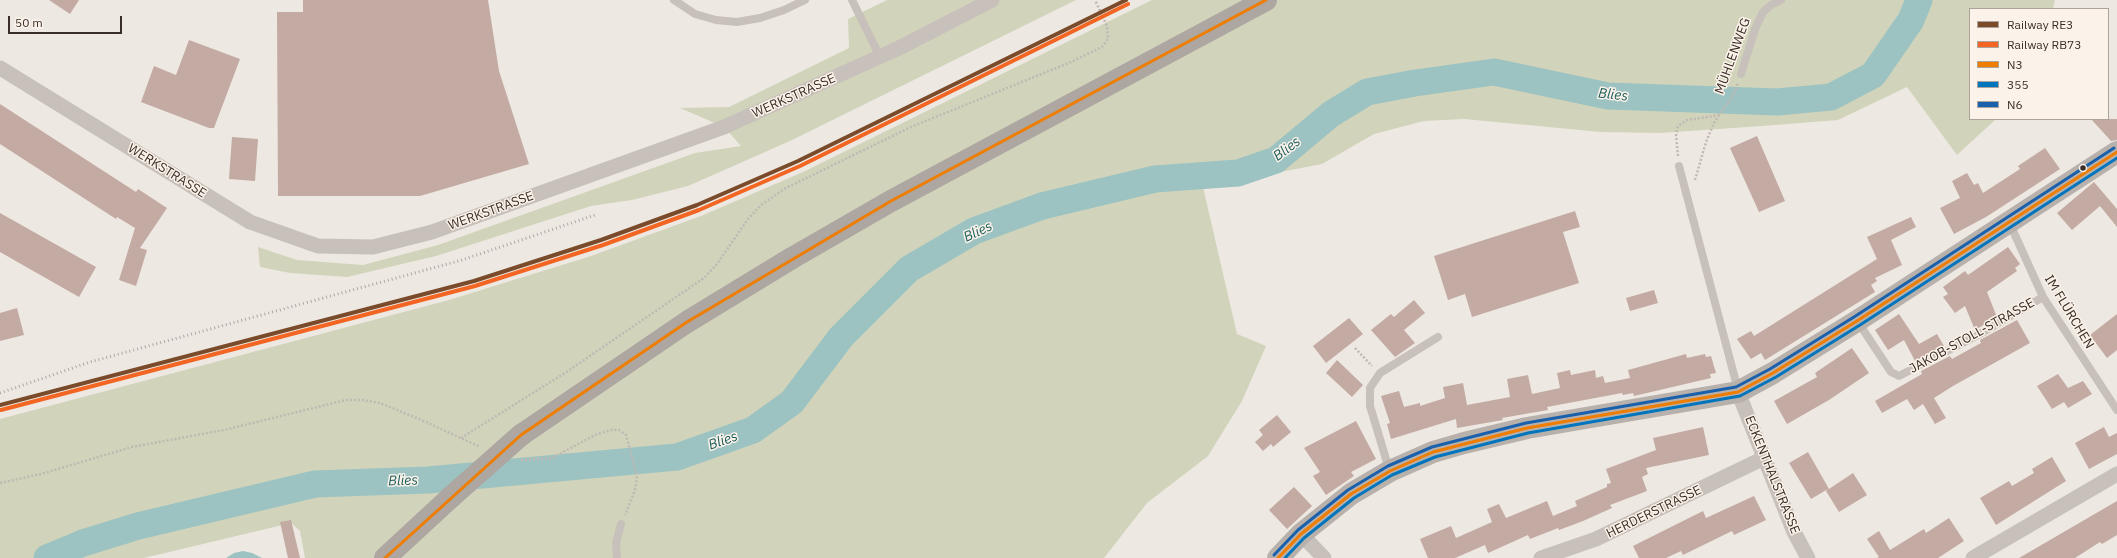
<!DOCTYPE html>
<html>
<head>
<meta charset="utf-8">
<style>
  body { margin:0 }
  #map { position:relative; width:2117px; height:558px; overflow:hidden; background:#eee8e2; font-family:"IBM Plex Sans",sans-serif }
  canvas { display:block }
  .legend { position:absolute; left:1969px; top:8px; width:140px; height:112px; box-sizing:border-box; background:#fbf2e9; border:1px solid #ada39c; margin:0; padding:5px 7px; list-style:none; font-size:12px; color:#392d28 }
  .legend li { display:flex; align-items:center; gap:8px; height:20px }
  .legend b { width:20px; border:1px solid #ada39c }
  .scale { position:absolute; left:8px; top:16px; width:114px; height:18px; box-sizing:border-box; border:2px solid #392d28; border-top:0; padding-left:5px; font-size:12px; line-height:14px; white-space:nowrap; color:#392d28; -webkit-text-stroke:3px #fbf2e9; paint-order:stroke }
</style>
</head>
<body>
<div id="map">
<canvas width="2117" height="558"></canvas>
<ul class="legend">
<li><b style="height:5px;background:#7a4b2a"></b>Railway RE3</li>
<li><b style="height:5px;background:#f26522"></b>Railway RB73</li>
<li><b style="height:5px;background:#ef7d00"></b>N3</li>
<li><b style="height:5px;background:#0075be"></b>355</li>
<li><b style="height:5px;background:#1961ac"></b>N6</li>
</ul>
<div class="scale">50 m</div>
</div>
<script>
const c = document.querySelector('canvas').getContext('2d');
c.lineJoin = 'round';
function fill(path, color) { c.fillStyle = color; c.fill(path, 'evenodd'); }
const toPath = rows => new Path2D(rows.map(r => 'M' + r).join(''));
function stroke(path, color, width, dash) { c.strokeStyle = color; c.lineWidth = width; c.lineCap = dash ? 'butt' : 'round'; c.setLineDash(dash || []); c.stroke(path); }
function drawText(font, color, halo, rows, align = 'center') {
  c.font = font + ' "IBM Plex Sans",sans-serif'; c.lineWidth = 3; c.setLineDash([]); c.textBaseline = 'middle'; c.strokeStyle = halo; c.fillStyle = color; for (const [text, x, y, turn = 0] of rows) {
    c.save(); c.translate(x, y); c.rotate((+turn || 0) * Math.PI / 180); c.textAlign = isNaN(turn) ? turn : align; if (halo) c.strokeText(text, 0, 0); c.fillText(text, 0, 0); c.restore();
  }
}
const green = toPath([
  [887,0,1076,0,790,141,688,186,632,200,591,206,436,256,347,277,290,273,260,267,258,247,297,260,363,265,438,245,695,153,741,146,724,127,680,108,729,107,849,48,848,19],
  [1152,0,2055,0,2053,9,1970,9,1970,119,1996,119,1957,155,1907,87,1838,120,1762,126,1660,133,1601,132,1464,119,1424,121,1374,134,1322,164,1203,187,1237,334,1266,346,1242,401,1208,456,1147,503,1104,558,305,558,300,531,291,523,144,558,0,558,0,419,449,300,591,256,701,216,803,172]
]);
const water = toPath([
  [243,551,252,553,262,558,226,558,234,553]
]);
const river = toPath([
  [47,558,83,543,138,526,315,484,428,480,677,457,753,430,792,402,841,337,909,269,974,231,1042,206,1155,179,1238,173,1276,160,1331,114,1367,92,1415,83,1494,72,1608,96,1777,102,1831,97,1873,75,1911,20,1919,0]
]);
const building = toPath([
  [49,0,79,0,70,14],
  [303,0,488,0,499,71,529,164,420,196,278,196,277,12,303,12],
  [189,40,240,59,214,128,209,128,141,102,154,66,176,75],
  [0,104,136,192,138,189,167,208,140,248,147,250,136,286,119,280,135,228,117,217,116,219,0,144],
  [2091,119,2117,119,2117,140,2111,141],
  [1757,136,1785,201,1759,212,1730,148],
  [232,137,258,139,255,181,229,179],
  [2045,148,2060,169,1986,217,1954,234,1940,208,1960,198,1952,181,1967,173,1974,185,1978,183,1983,193,2020,169,2018,166],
  [2094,182,2117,209,2117,227,2100,206,2072,230,2057,213],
  [1575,211,1580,227,1563,232,1579,283,1472,317,1465,294,1448,300,1434,256],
  [0,213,96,267,79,297,0,252],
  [1911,217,1916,227,1891,240,1902,265,1875,278,1877,281,1871,285,1875,292,1765,360,1761,353,1751,359,1737,339,1751,331,1754,336,1877,259,1867,237],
  [2008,247,2020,264,2015,268,2017,271,1987,292,1997,317,1975,330,1965,306,1955,313,1943,297,1948,294,1943,287,1965,271,1968,275],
  [1654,290,1658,303,1630,311,1626,298],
  [1414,300,1425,313,1404,330,1415,343,1395,357,1371,330,1391,314,1394,317],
  [17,308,24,335,0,341,0,313],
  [1899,314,1919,344,1937,334,1944,346,1915,361,1904,340,1888,350,1875,330],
  [2117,314,2117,350,2107,358,2090,335],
  [1349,318,1363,334,1326,363,1313,346],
  [2017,320,2030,343,1953,386,1934,398,1946,418,1935,424,1923,404,1914,410,1907,399,1882,413,1875,401,1922,374,1921,371,1950,356,1952,359,1981,343,1980,340],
  [1852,348,1869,373,1829,400,1787,424,1774,401,1817,377,1815,373],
  [1686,354,1687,358,1705,354,1706,357,1711,356,1716,373,1710,374,1711,378,1634,396,1633,393,1623,395,1622,393,1547,407,1548,410,1502,418,1503,420,1457,428,1456,419,1391,439,1387,424,1390,423,1381,396,1399,391,1404,407,1420,403,1420,406,1445,398,1443,387,1463,383,1467,405,1510,397,1507,379,1528,375,1532,394,1560,388,1557,373,1570,370,1571,375,1595,370,1596,378,1603,376,1605,383,1630,378,1628,370],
  [1337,360,1363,385,1352,397,1326,373],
  [2058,374,2068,388,2083,381,2092,394,2068,408,2064,402,2052,409,2037,386],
  [1277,415,1291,432,1273,447,1271,444,1263,451,1255,442,1263,435,1259,430],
  [1356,421,1376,459,1351,472,1354,476,1326,495,1313,476,1320,472,1304,448],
  [1703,427,1709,455,1646,468,1648,474,1642,477,1647,491,1610,505,1612,508,1583,521,1559,530,1558,528,1530,539,1528,535,1488,553,1485,545,1455,558,1428,558,1420,539,1451,526,1456,538,1492,522,1487,509,1499,504,1506,518,1547,501,1553,516,1577,506,1575,501,1607,487,1607,484,1611,483,1606,469,1656,450,1653,438],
  [2104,427,2109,437,2117,433,2117,454,2089,469,2075,443],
  [1808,452,1829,489,1853,473,1867,495,1839,512,1826,491,1828,489,1811,499,1789,463],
  [2052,457,2066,481,1996,525,1980,498,2009,481,2012,486,2034,473,2032,469],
  [1294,487,1312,506,1287,529,1269,510],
  [1754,496,1766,520,1734,535,1732,531,1683,555,1681,551,1666,558,1639,558,1633,546,1703,511,1706,518],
  [2117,501,2117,535,2102,544,2100,542,2075,558,2019,558],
  [1949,518,1964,541,1938,558,1877,558,1879,557,1867,539,1879,531,1890,550,1924,529,1926,533],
  [291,520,300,558,288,558,280,522]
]);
const path = toPath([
  [1678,156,1676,134,1678,126,1687,120,1714,116,1720,114,1734,94,1738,83],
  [1695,180,1706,142,1714,123,1720,114],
  [1355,348,1372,366],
  [461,438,565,373,704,278,717,264,748,219,760,206,784,189,911,127,1071,62,1102,47,1108,39,1107,26,1095,0],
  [521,460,552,458,595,435,611,430,619,430,626,435,637,476,635,490,625,515],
  [0,483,41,474,132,447,224,430,346,400,362,400,380,403,424,421,480,447]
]);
const lane = toPath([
  [674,0,695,14,716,20,737,22,760,18,784,10,805,0],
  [852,0,880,57],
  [1741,74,1755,29,1763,12,1771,5,1781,0],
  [1679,166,1738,390],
  [2010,224,2043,297,2117,410],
  [1858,322,1891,372,1899,376,1978,335,2043,297],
  [1389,469,1370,406,1370,388,1380,373,1438,337],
  [617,558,616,543,621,524]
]);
const street = toPath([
  [0,68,250,222,318,246,373,247,432,232,724,127,899,48,992,0],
  [1738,392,1794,532,1808,558],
  [1301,534,1324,558],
  [1541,558,1596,539,1764,458],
  [1973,558,2117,474]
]);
const secondary = toPath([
  [1278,558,1301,534,1351,494,1390,471,1433,452,1464,443,1527,428,1738,392,1773,373,1857,321,2117,152]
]);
const highway = toPath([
  [521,435,687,322,792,258,891,201,1266,0],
  [385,558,451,497]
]);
const rail = toPath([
  [0,393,90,362,462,260,595,215]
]);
const highwayBridge = toPath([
  [451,497,521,435]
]);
const bus1 = toPath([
  [385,558,521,435,687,322,891,201,1266,0],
  [1278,558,1301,534,1351,494,1390,471,1433,452,1527,428,1738,392,1773,373,1857,321,2117,152]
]);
const bus2 = toPath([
  [1285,558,1304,538,1354,498,1392,475,1435,457,1528,433,1740,396,1776,377,1860,325,2117,158]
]);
const bus3 = toPath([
  [1274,555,1298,530,1348,490,1388,466,1432,447,1526,423,1736,387,1770,369,1854,317,2114,148]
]);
const rail1 = toPath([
  [0,405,474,281,601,240,697,205,798,161,1126,0]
]);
const rail2 = toPath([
  [1,410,475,286,603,245,699,210,800,166,1128,4]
]);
const markers = [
  [2083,168,3.5,"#392d28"]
];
const streetNames = [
  ["MÜHLENWEG",1733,56,-70],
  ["WERKSTRASSE",794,96,-24],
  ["WERKSTRASSE",167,171,32],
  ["WERKSTRASSE",491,211,-20],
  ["IM FLÜRCHEN",2069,312,59],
  ["JAKOB-STOLL-STRASSE",1972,336,-29],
  ["ECKENTHALSTRASSE",1772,475,68],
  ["HERDERSTRASSE",1654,512,-26]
];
const waterNames = [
  ["Blies",1613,95,6],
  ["Blies",1287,149,-37],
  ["Blies",978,232,-25],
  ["Blies",723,441,-19],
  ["Blies",403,481,-2]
];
fill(green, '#d1d4bb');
fill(water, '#9cc3c1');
stroke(river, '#9cc3c1', 27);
fill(building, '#c3aaa2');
stroke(path, '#c0b8b3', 2.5, [2, 2]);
stroke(lane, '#c8c0ba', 8);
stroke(street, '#c8c0ba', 15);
stroke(secondary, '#b8b0ab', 22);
stroke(highway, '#ada6a1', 22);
stroke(rail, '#afa9a5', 3, [1, 3]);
stroke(highwayBridge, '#ada6a1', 22);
stroke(bus1, '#ef7d00', 3);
stroke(bus2, '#0075be', 3);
stroke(bus3, '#1961ac', 3);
stroke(rail1, '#7a4b2a', 4);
stroke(rail2, '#f26522', 4);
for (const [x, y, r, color] of markers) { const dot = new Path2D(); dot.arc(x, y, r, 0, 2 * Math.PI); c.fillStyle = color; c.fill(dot); stroke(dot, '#fbf2e9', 1.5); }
drawText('13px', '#392d28', '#fbf2e9', streetNames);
drawText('italic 14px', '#1a5d5e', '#fbf2e9', waterNames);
</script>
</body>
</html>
